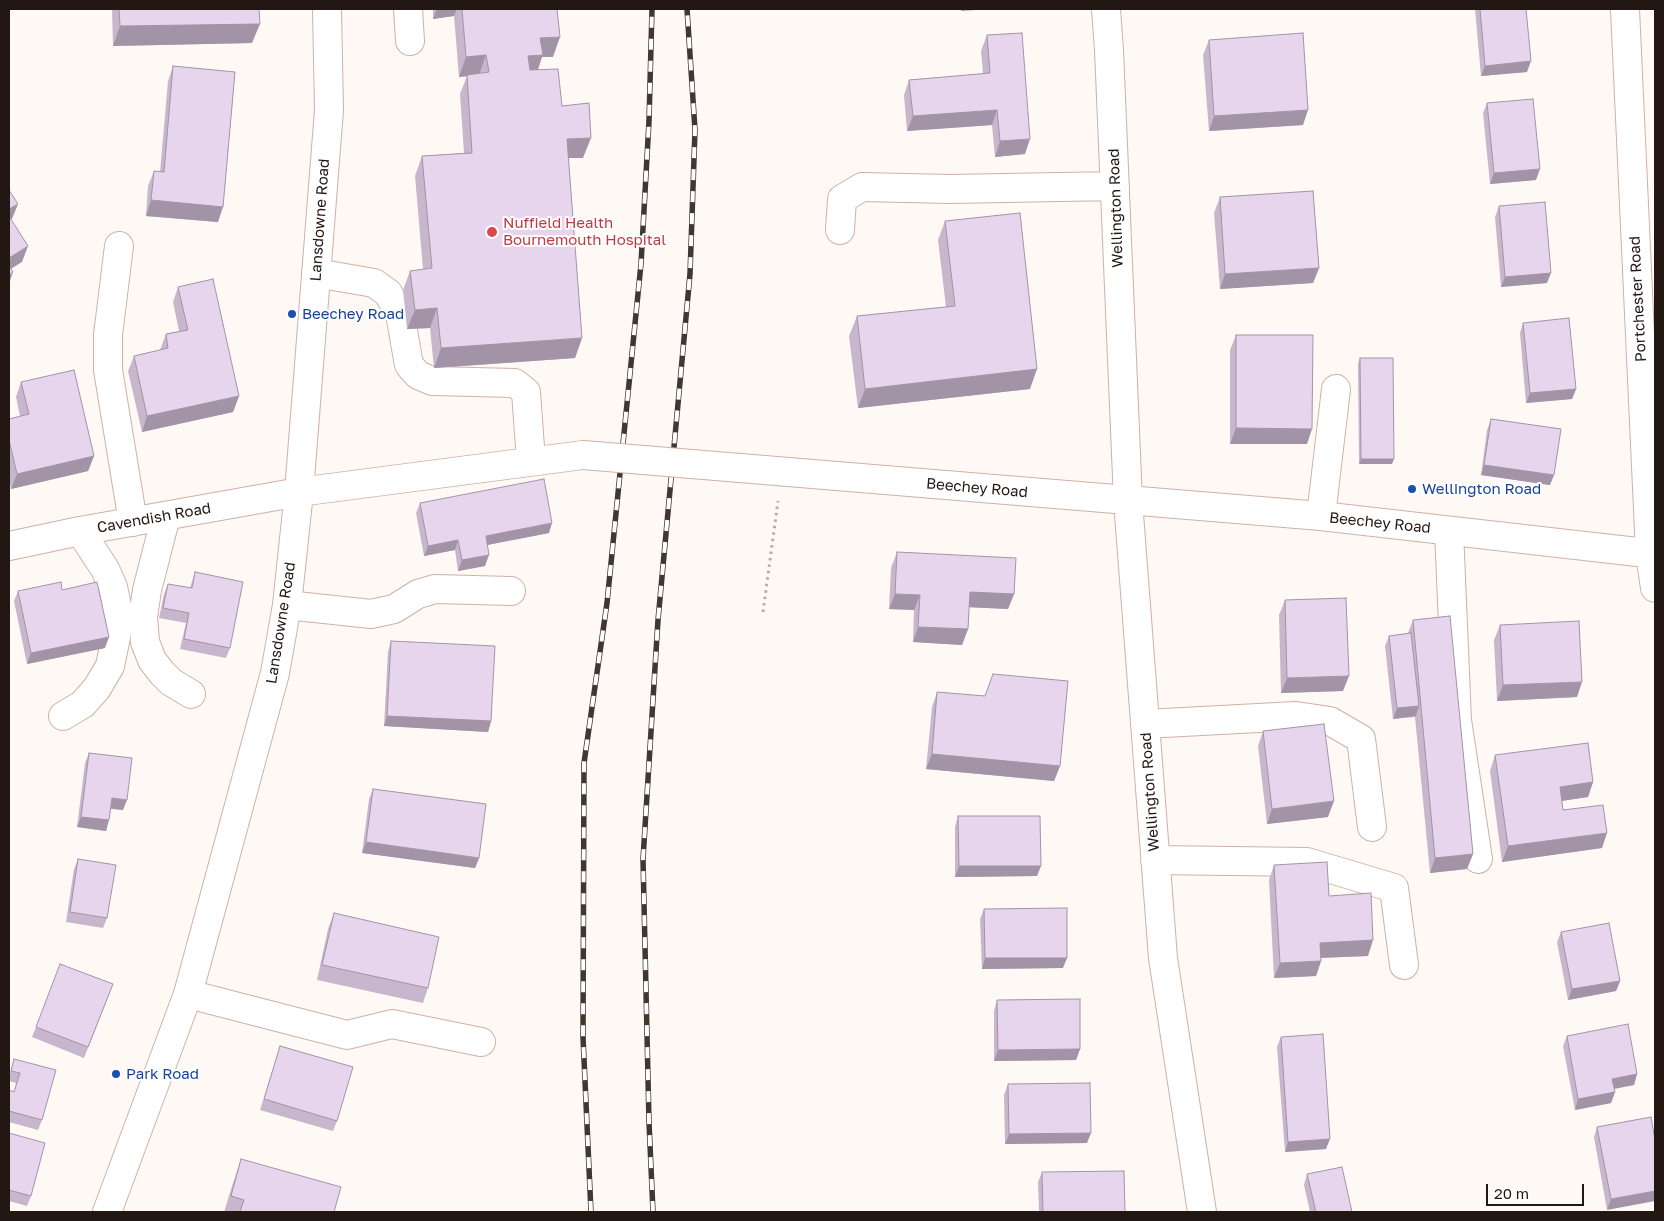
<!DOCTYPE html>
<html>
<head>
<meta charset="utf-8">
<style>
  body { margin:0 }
  #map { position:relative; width:1664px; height:1221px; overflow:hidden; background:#fff9f6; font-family:"Golos Text",sans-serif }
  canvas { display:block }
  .frame { position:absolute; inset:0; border:10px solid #221713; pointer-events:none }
  .scale { position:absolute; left:1486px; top:1184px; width:98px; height:22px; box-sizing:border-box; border:2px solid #221713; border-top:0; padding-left:6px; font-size:15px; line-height:18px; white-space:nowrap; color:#221713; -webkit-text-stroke:4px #fff; paint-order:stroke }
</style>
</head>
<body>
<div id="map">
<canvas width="1664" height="1221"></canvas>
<div class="frame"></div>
<div class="scale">20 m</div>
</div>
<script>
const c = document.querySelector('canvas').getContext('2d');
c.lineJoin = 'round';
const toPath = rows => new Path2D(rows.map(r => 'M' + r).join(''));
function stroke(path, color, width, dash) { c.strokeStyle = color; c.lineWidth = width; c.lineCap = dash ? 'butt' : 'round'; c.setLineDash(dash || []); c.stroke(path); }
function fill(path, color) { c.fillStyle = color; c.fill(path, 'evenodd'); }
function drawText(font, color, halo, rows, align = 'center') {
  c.font = font + ' "Golos Text",sans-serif'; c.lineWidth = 4; c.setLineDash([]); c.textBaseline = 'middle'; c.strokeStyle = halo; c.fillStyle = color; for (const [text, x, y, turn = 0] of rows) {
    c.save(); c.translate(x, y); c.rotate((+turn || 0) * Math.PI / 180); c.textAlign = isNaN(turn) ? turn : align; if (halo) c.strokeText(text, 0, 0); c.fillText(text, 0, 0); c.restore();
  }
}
const path = toPath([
  [763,612,778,501]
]);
const minor = toPath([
  [408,9,410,41],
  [1106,9,1109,50,1128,501,1163,958,1202,1212],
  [1625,9,1650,553,1655,588],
  [840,230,842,199,862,187,950,189,1115,186],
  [119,246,108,335,108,370,133,522],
  [316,273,374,283,388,293,400,314,409,365,418,375,432,381,515,383,526,392,531,461],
  [740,468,1321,516,1655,554],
  [166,516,147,590,143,617,145,642,152,660,162,673,171,682,191,694],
  [1321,516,1336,389],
  [1449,531,1457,720,1478,859],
  [9,546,80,531,299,492,583,455],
  [287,605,371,614,394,609,418,594,435,589,511,591],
  [63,716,83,704,97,688,110,666,116,637,117,606,113,587,105,569,80,531],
  [1145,724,1296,716,1330,721,1361,739,1372,827],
  [1155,860,1307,862,1394,888,1404,965],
  [188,994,347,1035,392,1024,481,1042]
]);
const major = toPath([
  [107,1212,188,994,275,673,287,605,299,492,329,110,327,9]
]);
const rail = toPath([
  [591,1212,583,1037,584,763,607,603,641,264,649,121,652,9],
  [653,1212,649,1122,643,859,658,620,690,274,695,130,687,9]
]);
const minorBridge = toPath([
  [583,455,740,468]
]);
const wall = toPath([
  [112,9,259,9,252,43,113,46],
  [433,9,557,9,553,57,542,57,538,70,562,106,583,158,568,158,582,338,575,358,434,368,430,328,407,329,403,290,410,271,423,269,415,176,422,156,464,153,460,94,467,76,459,77,454,16,433,19],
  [1475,9,1526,9,1527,72,1481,76],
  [987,35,1025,154,995,157,992,125,907,131,904,95,909,80,983,74,981,51],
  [1209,40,1303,125,1209,131,1203,55],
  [173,66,218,222,146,216,148,186,154,171,160,172,168,81],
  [1487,103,1536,180,1490,184,1483,113],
  [1220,197,1319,268,1313,283,1220,289,1214,213],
  [1499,206,1547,283,1501,287,1495,217],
  [945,221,1030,389,858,408,849,336,857,316,946,307,938,240],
  [178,287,239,396,233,412,142,432,128,371,134,356,160,350,166,334,179,331,173,302],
  [1523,323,1576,389,1572,399,1526,403,1520,333],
  [1236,335,1307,444,1230,444,1230,350],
  [1360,358,1392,464,1359,464,1358,363],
  [21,382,94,456,88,471,11,489,9,479,9,419,20,416,16,397],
  [1491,419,1550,485,1481,475,1487,430],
  [420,503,549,533,487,545,485,566,458,571,455,550,424,556,416,513],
  [897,552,1014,594,1008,609,969,607,968,629,962,645,913,642,914,610,889,609,891,568],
  [195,572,230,648,226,658,180,649,186,623,159,618,164,594,168,584,190,588],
  [62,590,105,648,27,664,14,601,18,591],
  [1285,600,1343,691,1281,693,1279,615],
  [1413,620,1473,854,1467,869,1430,873,1415,717,1393,719,1385,646,1389,636,1408,633],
  [1500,625,1577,697,1497,701,1494,640],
  [391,641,491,721,488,732,384,726,388,652],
  [937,692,1060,766,1054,781,926,769,932,707],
  [1263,731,1328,817,1267,824,1258,746],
  [89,753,123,810,111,809,106,831,77,827,85,763],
  [1495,755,1593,782,1588,797,1562,801,1563,810,1602,848,1502,862,1490,771],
  [373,789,479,858,475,868,362,853,369,799],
  [958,816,1037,876,955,877,955,827],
  [78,859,107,918,103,928,66,922,74,869],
  [1274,865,1329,896,1368,956,1321,958,1321,961,1316,976,1274,978,1269,880],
  [984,909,1063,968,982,969,980,919],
  [334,913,428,988,423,1003,317,980,328,929],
  [1561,932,1620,981,1616,991,1568,1000,1557,942],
  [113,984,84,1058,32,1037,36,1027],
  [997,1000,1080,1049,1076,1060,994,1061,994,1011],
  [1567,1036,1637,1074,1634,1085,1614,1088,1615,1092,1611,1103,1575,1110,1563,1046],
  [1281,1037,1326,1149,1285,1152,1277,1047],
  [280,1046,337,1121,333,1131,260,1110],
  [14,1059,42,1120,38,1130,9,1122,9,1090,14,1092,16,1083,9,1081,9,1076],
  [1008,1084,1087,1143,1005,1144,1004,1095],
  [1651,1117,1607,1210,1594,1137,1597,1127],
  [9,1133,31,1196,27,1206,9,1201],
  [241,1159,334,1212,224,1212,232,1186],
  [1042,1172,1125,1212,1039,1212,1038,1182],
  [1307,1174,1352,1212,1310,1212,1304,1185]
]);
const shadedWall = toPath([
  [437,9,457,9,454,16,433,19],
  [962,9,991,9,961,11],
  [260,24,252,43,113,46,120,26],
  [560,37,553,57,542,57,536,75,521,76,528,56,540,38],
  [486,55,479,75,459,77,466,57],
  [1531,61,1527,72,1481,76,1485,66],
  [997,110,992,125,907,131,913,116],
  [1308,110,1303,125,1209,131,1214,116],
  [591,138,583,158,560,158,567,139],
  [1030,139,1025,154,995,157,1000,141],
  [1540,169,1536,180,1490,184,1494,173],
  [151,200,223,207,218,222,146,216],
  [18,204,12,219,9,221,9,209],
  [28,246,22,262,9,270,9,258],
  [1319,268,1313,283,1220,289,1225,274],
  [13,272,9,284,9,275],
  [1551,273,1547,283,1501,287,1505,277],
  [437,308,430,328,407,329,415,310],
  [582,338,575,358,434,368,441,348],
  [1037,369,1030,389,858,408,865,389],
  [1576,389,1572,399,1526,403,1530,393],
  [239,396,233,412,142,432,147,416],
  [1236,428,1312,429,1307,444,1230,444],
  [94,456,88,471,11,489,17,474],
  [1361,459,1394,459,1392,464,1359,464],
  [1484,465,1554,475,1550,485,1481,475],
  [552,523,549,533,482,546,486,536],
  [458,540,455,550,424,556,428,546],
  [489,555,485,566,458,571,462,560],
  [970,592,1014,594,1008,609,964,607],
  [895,594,920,595,914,610,889,609],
  [918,627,968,629,962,645,913,642],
  [109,637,105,648,27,664,31,653],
  [1349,676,1343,691,1281,693,1287,678],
  [1582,682,1577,697,1497,701,1503,685],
  [1419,706,1416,716,1393,719,1397,708],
  [387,716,491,721,488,732,384,726],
  [932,754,1060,766,1054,781,926,769],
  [1593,782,1588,797,1554,802,1560,787],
  [112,798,127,800,123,810,108,808],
  [1334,801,1328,817,1267,824,1272,809],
  [81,817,109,820,106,831,77,827],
  [1607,833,1602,848,1502,862,1508,846],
  [366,842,479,858,475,868,362,853],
  [1473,854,1467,869,1430,873,1435,858],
  [959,866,1041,866,1037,876,955,877],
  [1373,940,1368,956,1315,958,1320,943],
  [985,958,1067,958,1063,968,982,969],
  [1321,961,1316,976,1274,978,1280,963],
  [1620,981,1616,991,1568,1000,1572,989],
  [1080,1049,1076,1060,994,1061,998,1050],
  [1637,1074,1634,1085,1609,1090,1612,1079],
  [1615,1092,1611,1103,1575,1110,1578,1099],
  [1091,1133,1087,1143,1005,1144,1009,1134],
  [1330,1139,1326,1149,1285,1152,1288,1142],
  [1655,1191,1655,1201,1607,1210,1611,1199]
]);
const building = toPath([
  [119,9,259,9,260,24,120,26,119,9],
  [462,9,557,9,560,37,540,38,543,55,528,56,530,70,558,69,562,106,589,103,591,138,567,139,582,338,441,348,437,308,415,310,410,271,432,268,422,156,472,153,467,75,489,72,486,55,466,57,462,9],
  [1480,9,1526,9,1531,61,1485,66,1480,9],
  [1022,33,1030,139,1000,141,997,110,913,116,909,80,990,73,987,35,1022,33],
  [1303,33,1308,110,1214,116,1209,40,1303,33],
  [173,66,235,72,223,207,151,200,154,171,164,172,173,66],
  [1533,99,1540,169,1494,173,1487,103,1533,99],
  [9,190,18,204,9,209,9,190],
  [1313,191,1319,268,1225,274,1220,197,1313,191],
  [1545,202,1551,273,1505,277,1499,206,1545,202],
  [1020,213,1037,369,865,389,857,316,955,306,945,221,1020,213],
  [9,216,28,246,9,258,9,216],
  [9,265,13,272,9,275,9,265],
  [213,279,239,396,147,416,134,356,168,348,166,334,188,330,178,287,213,279],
  [1569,318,1576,389,1530,393,1523,323,1569,318],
  [1236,335,1313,335,1312,429,1236,428,1236,335],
  [1360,358,1393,358,1394,459,1361,459,1360,358],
  [74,370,94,456,17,474,9,440,9,419,29,414,21,382,74,370],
  [1491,419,1561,429,1554,475,1484,465,1491,419],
  [544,479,552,523,486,536,489,555,462,560,458,540,428,546,420,503,544,479],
  [897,552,1016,558,1014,594,970,592,968,629,918,627,920,595,895,594,897,552],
  [195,572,243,582,230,648,184,639,189,613,163,608,168,584,192,588,195,572],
  [61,582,62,590,97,582,109,637,31,653,18,591,61,582],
  [1346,598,1349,676,1287,678,1285,600,1346,598],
  [1450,616,1473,854,1435,858,1413,620,1450,616],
  [1579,621,1582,682,1503,685,1500,625,1579,621],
  [1411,633,1419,706,1397,708,1389,636,1411,633],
  [391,641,495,646,491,721,387,716,391,641],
  [993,674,1068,681,1060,766,932,754,937,692,985,696,993,674],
  [1324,724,1334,801,1272,809,1263,731,1324,724],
  [1588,743,1593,782,1560,787,1563,810,1603,805,1607,833,1508,846,1495,755,1588,743],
  [89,753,132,758,127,800,112,798,109,820,81,817,89,753],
  [373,789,486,804,479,858,366,842,373,789],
  [958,816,1040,816,1041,866,959,866,958,816],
  [78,859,116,865,107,918,70,912,78,859],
  [1327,862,1329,896,1371,893,1373,940,1320,943,1321,961,1280,963,1274,865,1327,862],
  [1067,908,1067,958,985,958,984,909,1067,908],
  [334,913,439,937,428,988,322,965,334,913],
  [1609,923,1620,981,1572,989,1561,932,1609,923],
  [60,964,113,984,88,1047,36,1027,60,964],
  [1080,999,1080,1049,998,1050,997,1000,1080,999],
  [1628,1024,1637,1074,1612,1079,1615,1092,1578,1099,1567,1036,1628,1024],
  [1323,1034,1330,1139,1288,1142,1281,1037,1323,1034],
  [280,1046,353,1067,337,1121,264,1099,280,1046],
  [14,1059,56,1070,42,1120,9,1111,9,1090,14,1092,20,1073,11,1071,14,1059],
  [1090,1083,1091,1133,1009,1134,1008,1084,1090,1083],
  [1651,1117,1655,1140,1655,1191,1611,1199,1597,1127,1651,1117],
  [9,1133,45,1143,31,1196,9,1190,9,1133],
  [241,1159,341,1187,334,1212,240,1212,244,1200,231,1196,241,1159],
  [1342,1167,1352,1212,1316,1212,1307,1174,1342,1167],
  [1124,1171,1125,1212,1043,1212,1042,1172,1124,1171]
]);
const markers = [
  [492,232,6,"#e0444e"],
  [292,314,5,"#1a4fb4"],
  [1412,489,5,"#1a4fb4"],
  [116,1074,5,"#1a4fb4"]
];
const streetNames = [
  ["Wellington Road",1116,208,-92],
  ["Lansdowne Road",320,220,-86],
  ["Portchester Road",1638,299,-93],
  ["Beechey Road",977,488,5],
  ["Cavendish Road",154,518,-10],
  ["Beechey Road",1380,523,6],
  ["Lansdowne Road",281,623,-81],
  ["Wellington Road",1150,792,-94]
];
const healthNames = [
  ["Nuffield Health",503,223],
  ["Bournemouth Hospital",503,240]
];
const transitNames = [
  ["Beechey Road",302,314],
  ["Wellington Road",1422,489],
  ["Park Road",126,1074]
];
stroke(minor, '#cfb1a5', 30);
stroke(major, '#cfb1a5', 30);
stroke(path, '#b4aca9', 3, [2.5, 4]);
stroke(minor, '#fff', 28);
stroke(major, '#fff', 28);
stroke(rail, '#403632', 5.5);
stroke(rail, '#fff', 4, [11]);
stroke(minorBridge, '#cfb1a5', 30, []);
stroke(minorBridge, '#fff', 28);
fill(wall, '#c7b6cc');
fill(shadedWall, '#a294a6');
fill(building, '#e7d4ed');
stroke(building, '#a294a6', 1);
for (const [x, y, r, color] of markers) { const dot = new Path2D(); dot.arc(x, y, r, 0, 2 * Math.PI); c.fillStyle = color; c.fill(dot); stroke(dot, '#fff', 2); }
drawText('15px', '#221713', '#fff', streetNames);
drawText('15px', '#be3a42', '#fff', healthNames, 'left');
drawText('15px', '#164399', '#fff', transitNames, 'left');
</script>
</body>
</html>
